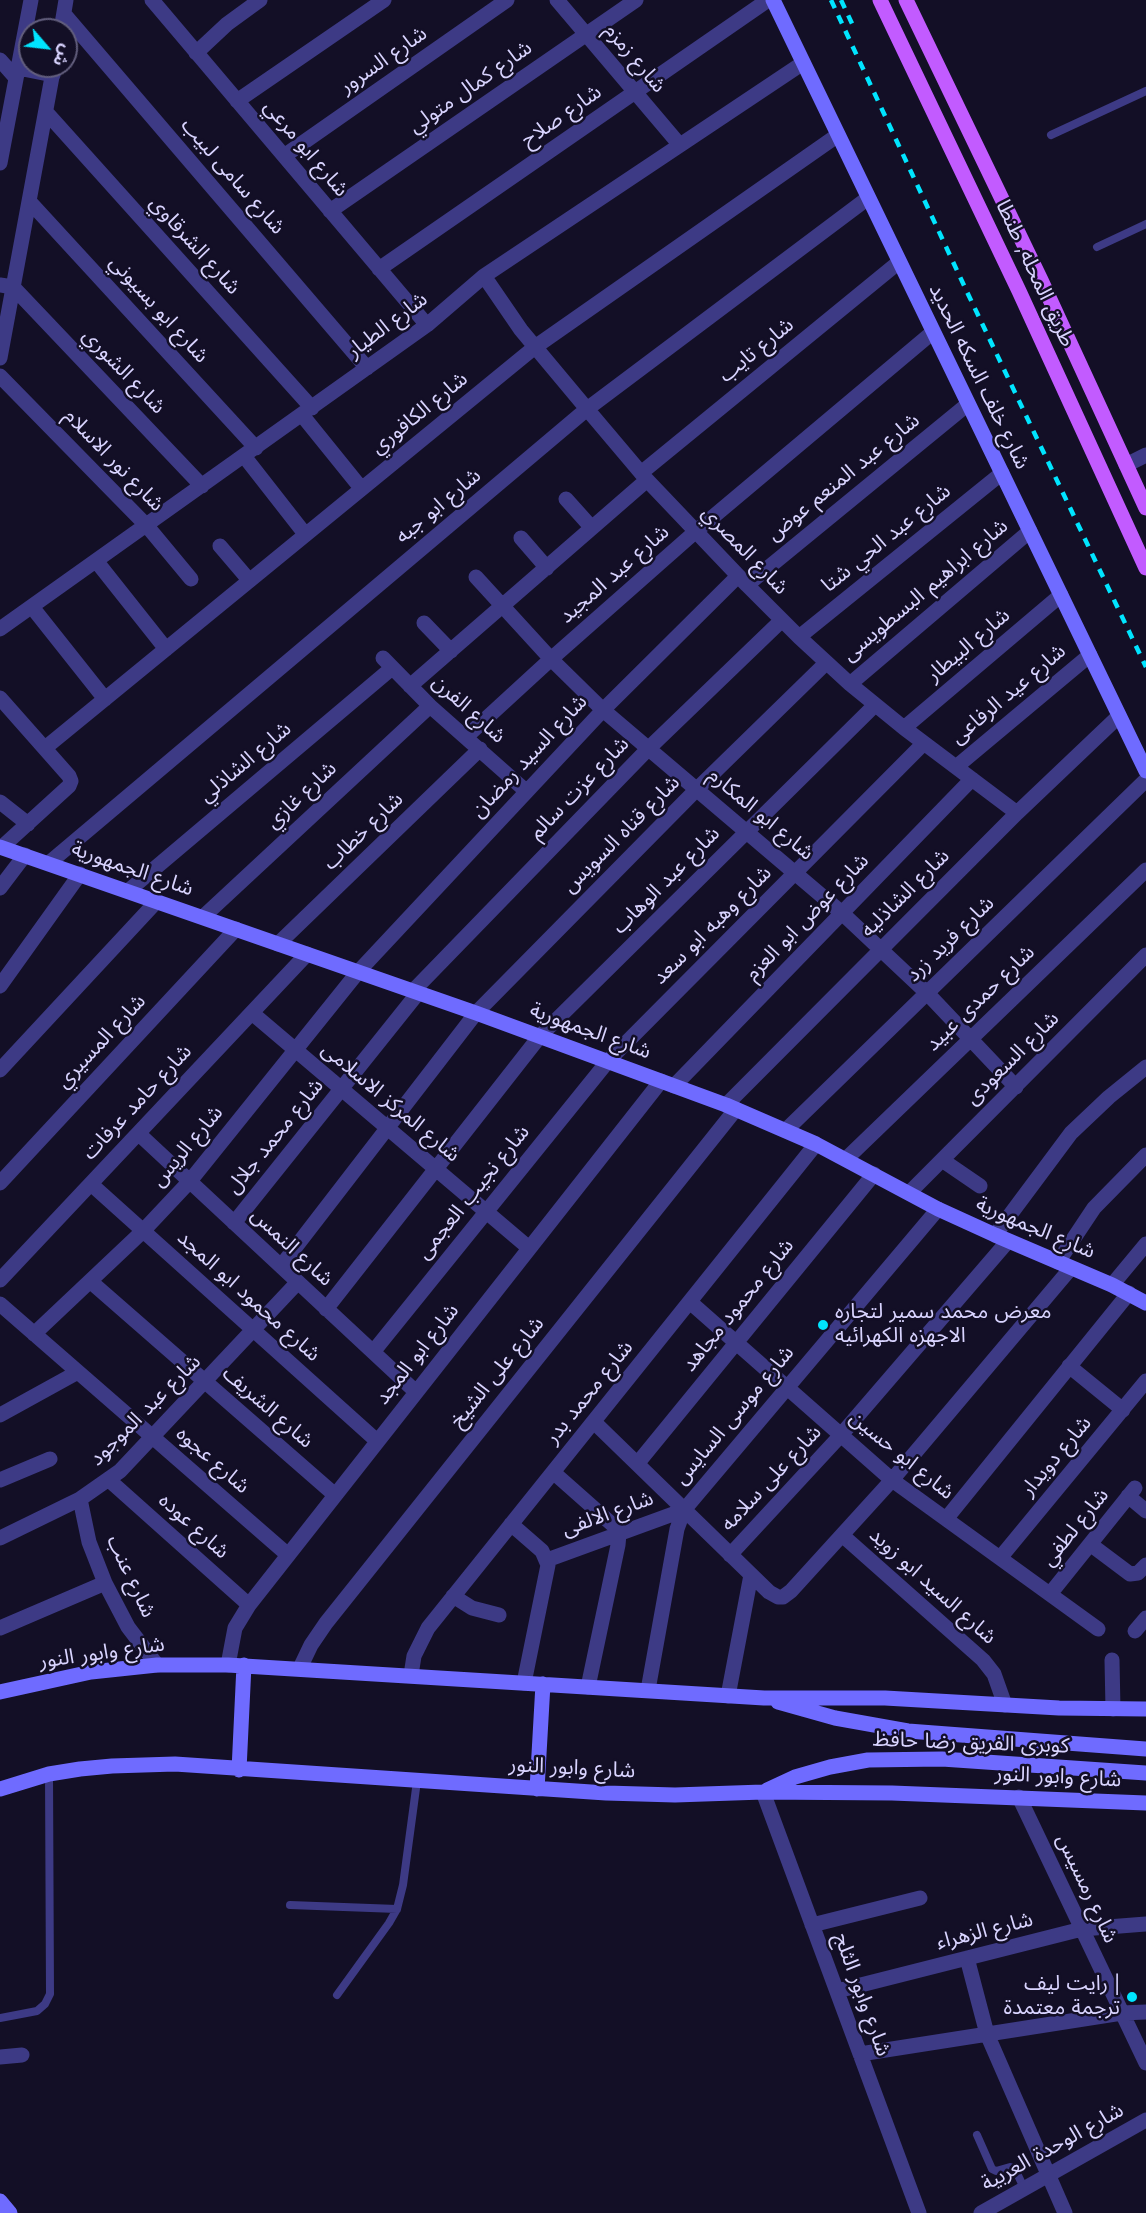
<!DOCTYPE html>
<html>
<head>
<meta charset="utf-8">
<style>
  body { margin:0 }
  #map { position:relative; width:1146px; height:2213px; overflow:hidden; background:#130f26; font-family:Jost,"Noto Sans Arabic",sans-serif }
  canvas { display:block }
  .north { position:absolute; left:18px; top:18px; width:60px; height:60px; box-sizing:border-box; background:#130f26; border:2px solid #625e7d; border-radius:50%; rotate:118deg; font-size:16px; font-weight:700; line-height:24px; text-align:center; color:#d9d4ff }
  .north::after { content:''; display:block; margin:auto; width:21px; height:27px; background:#00e5ff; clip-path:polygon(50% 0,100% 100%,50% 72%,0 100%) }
</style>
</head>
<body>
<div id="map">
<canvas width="1146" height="2213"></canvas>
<div class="north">ش</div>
</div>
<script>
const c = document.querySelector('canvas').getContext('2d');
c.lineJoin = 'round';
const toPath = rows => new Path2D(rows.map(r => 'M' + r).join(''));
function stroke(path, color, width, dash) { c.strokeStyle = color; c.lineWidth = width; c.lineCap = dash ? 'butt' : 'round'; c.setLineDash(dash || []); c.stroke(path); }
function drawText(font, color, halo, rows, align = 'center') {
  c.font = font + ' Jost,"Noto Sans Arabic",sans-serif'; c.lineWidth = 5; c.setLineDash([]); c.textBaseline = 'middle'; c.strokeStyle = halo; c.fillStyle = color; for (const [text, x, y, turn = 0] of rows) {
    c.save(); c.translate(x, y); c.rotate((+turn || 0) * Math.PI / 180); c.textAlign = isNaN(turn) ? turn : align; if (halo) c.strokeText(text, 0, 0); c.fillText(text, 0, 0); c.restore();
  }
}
const lane = toPath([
  [1051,135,1146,91],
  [1097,247,1146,224],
  [290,1905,397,1909],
  [337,1995,389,1923,397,1909,403,1885,417,1781],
  [0,2018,37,2011,45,2004,50,1994,49,1774],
  [977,2135,992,2169,996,2171,1010,2167,1015,2169,1024,2188]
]);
const street = toPath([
  [152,0,427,325],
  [557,0,679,144],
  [64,14,367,368],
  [61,30,66,0],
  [196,53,227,24,260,0],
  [0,60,16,78],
  [18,68,53,75],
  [237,101,384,0],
  [46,112,312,408],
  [284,156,507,0],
  [0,163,31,0],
  [29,201,256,448],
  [330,211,636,0],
  [379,269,768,0],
  [484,276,521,330,587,409,647,480,747,585,799,637,850,684,904,728,1017,813],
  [0,285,13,287,202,486],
  [0,358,54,66],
  [0,376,147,526,191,579],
  [302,415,361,488],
  [244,456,305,534],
  [1126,465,1146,455],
  [641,473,899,262],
  [566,499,592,528],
  [521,538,547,568],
  [220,546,249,580],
  [97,562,166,649],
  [476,577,551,659,603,710,842,913,927,993,1016,1087],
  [747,585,968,404],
  [32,607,105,699],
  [424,623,451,651],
  [0,629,427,325,484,276,803,63],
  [799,637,1002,473],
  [383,658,430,706,526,791],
  [850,684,1030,531],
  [410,686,647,480],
  [0,698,69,776,71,781,69,786,2,847],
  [904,728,1061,595],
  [466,737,551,659,695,532,933,332],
  [45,748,535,347,838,135],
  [956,767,1090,655],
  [0,802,28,824],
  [49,863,587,409,868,198],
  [0,888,25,855],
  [128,891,392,668],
  [203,917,430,706],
  [278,944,480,749],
  [0,986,80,874],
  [413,991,648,749,782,620],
  [252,1013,529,1248],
  [0,1070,157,901],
  [674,1086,972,779],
  [726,1105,1017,813,1119,716],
  [786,1130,1146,780],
  [139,1134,416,1392],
  [846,1159,1146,870],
  [942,1160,980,1186],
  [0,1183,236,929],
  [91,1184,377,1441],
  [909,1193,1146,955],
  [234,1223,418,993],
  [995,1235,1071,1133,1109,1097,1146,1067],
  [1058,1262,1094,1208,1146,1155],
  [281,1266,476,1013,697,789,826,663],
  [0,1280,307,954],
  [90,1281,335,1495],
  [1112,1285,1146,1244],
  [690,1302,892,1480,1098,1629],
  [0,1304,288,1555],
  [326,1309,540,1036,875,705],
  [34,1334,143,1231,190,1181,358,972,603,710,738,576],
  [373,1352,608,1061,924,743],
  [1069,1366,1123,1410],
  [0,1415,78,1372],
  [594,1422,769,1592,778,1597,783,1597,791,1591,892,1480,1071,1268],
  [637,1464,874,1174],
  [553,1472,614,1526,619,1534,618,1545,588,1687],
  [0,1480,50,1459],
  [109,1480,249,1605],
  [1128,1496,1146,1511],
  [80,1499,89,1542,105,1583,128,1627,157,1665],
  [946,1519,1129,1293],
  [511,1524,542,1551,548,1565,524,1683],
  [842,1535,983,1660,994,1674,1005,1705],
  [0,1538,80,1499,120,1471,298,1282],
  [1090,1544,1130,1574,1138,1573,1146,1565],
  [730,1555,841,1435,1008,1241],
  [1000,1558,1146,1381],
  [547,1560,684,1510],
  [1050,1594,1135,1488],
  [453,1596,472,1608,499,1615],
  [0,1628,105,1583],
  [1135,1631,1146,1618],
  [1112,1660,1113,1709],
  [228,1665,235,1628,249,1605,661,1081],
  [300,1668,311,1645,326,1623,736,1109],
  [411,1675,414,1656,428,1628,816,1144],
  [648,1690,677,1529,684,1510,938,1209],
  [728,1696,751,1575],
  [763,1792,919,2213],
  [1019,1797,1146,2063],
  [812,1925,920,1898],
  [967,1958,987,2034,1065,2213],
  [837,1991,1082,1929,1146,1924],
  [860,2054,1122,2013,1146,2012],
  [0,2057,22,2055],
  [981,2213,1146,2120]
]);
const secondary = toPath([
  [773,0,1146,771],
  [0,847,476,1013,726,1105,816,1144,938,1209,995,1235,1112,1285,1146,1303],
  [0,1692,91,1672,157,1665,228,1665,764,1698,885,1698,1059,1708,1146,1709],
  [778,1702,835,1718,908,1731,1146,1749],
  [239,1770,244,1665],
  [0,1789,49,1774,80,1769,112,1766,175,1764,606,1793,675,1795,763,1792,892,1793,1146,1803],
  [537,1789,543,1684],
  [767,1790,795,1777,830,1767,868,1760,942,1759,1146,1773],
  [0,2201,10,2213]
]);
const primary = toPath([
  [880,0,1019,291,1146,568],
  [906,0,1041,280,1146,508]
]);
const rail = toPath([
  [831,0,968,294,1146,667],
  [841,0,855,30]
]);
const markers = [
  [823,1325,6,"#00e5ff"],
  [1132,1997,6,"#00e5ff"]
];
const streetNames = [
  ["شارع زمزم",634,59,50],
  ["شارع السرور",384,61,-35],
  ["شارع كمال متولي",471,88,-35],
  ["شارع صلاح",562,117,-35],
  ["شارع ابو مرعي",305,149,50],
  ["شارع سامى لبيب",232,177,49],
  ["شارع الشرقاوي",194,246,48],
  ["طريق المحله, طنطا",1034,274,65],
  ["شارع ابو بسيوني",158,310,48],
  ["شارع الطيار",388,326,-37],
  ["شارع تايب",757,351,-39],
  ["شارع الشوري",123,372,46],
  ["شارع خلف السكه الحديد",978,377,64],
  ["شارع الكافوري",420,414,-39],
  ["شارع نور الاسلام",113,461,46],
  ["شارع عبد المنعم عوض",844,478,-39],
  ["شارع ابو جبه",439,507,-40],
  ["شارع عبد الحي شتا",887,539,-39],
  ["شارع المصري",744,551,46],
  ["شارع عبد المجيد",615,575,-41],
  ["شارع ابراهيم البسطويسى",926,591,-40],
  ["شارع البيطار",969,646,-40],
  ["شارع عيد الرفاعى",1009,695,-40],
  ["شارع الفرن",468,710,42],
  ["شارع السيد رمضان",530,757,-47],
  ["شارع الشاذلي",246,763,-40],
  ["شارع عزت سالم",580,789,-46],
  ["شارع غازي",302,796,-43],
  ["شارع ابو المكارم",760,815,40],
  ["شارع خطاب",364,832,-44],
  ["شارع قناه السويس",622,835,-45],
  ["شارع الجمهورية",132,870,19],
  ["شارع عبد الوهاب",667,881,-45],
  ["شارع الشاذليه",906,894,-45],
  ["شارع عوض ابو العزم",808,918,-46],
  ["شارع وهبه ابو سعد",713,926,-45],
  ["شارع فريد زرد",951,940,-44],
  ["شارع حمدى عبيد",981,999,-44],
  ["شارع الجمهورية",590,1032,20],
  ["شارع المسيري",102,1042,-47],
  ["شارع السعودى",1013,1059,-45],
  ["شارع حامد عرفات",138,1103,-47],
  ["شارع المركز الاسلامى",390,1103,40],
  ["شارع محمد جلال",276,1137,-51],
  ["شارع الريس",188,1147,-50],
  ["شارع نجيب العجمى",474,1193,-51],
  ["شارع الجمهورية",1035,1229,23],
  ["شارع النمس",291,1248,43],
  ["شارع محمود ابو المجد",248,1297,42],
  ["شارع محمود مجاهد",739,1306,-51],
  ["شارع ابو المجد",418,1355,-52],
  ["شارع على الشيخ",498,1373,-51],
  ["شارع محمد بدر",590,1393,-51],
  ["شارع الشريف",267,1408,41],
  ["شارع عبد الموجود",146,1411,-45],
  ["شارع موسى السايس",735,1416,-50],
  ["شارع ابو حسين",901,1456,39],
  ["شارع دويدار",1057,1457,-50],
  ["شارع عجوه",212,1461,41],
  ["شارع على سلامه",772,1479,-47],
  ["شارع الالفى",608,1515,-20],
  ["شارع عوده",193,1527,42],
  ["شارع لطفي",1076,1528,-51],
  ["شارع عنب",130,1577,65],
  ["شارع السيد ابو زويد",932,1587,42],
  ["شارع وابور النور",102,1654,-8],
  ["كوبرى الفريق رضا حافظ",971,1744,2],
  ["شارع وابور النور",572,1769,3],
  ["شارع وابور النور",1058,1778,3],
  ["شارع رمسيس",1086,1889,65],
  ["شارع الزهراء",985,1932,-14],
  ["شارع وابور الثلج",861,1995,70],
  ["شارع الوحدة العربية",1053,2148,-29]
];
const poiNames = [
  ["معرض محمد سمير لتجاره",835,1313],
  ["الاجهزه الكهرائيه",835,1337],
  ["رايت ليف |",1120,1985,"right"],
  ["ترجمة معتمدة",1120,2009,"right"]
];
stroke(lane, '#3d3a85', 8);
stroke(street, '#3d3a85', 15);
stroke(secondary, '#6f6bff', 15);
stroke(primary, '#c25bff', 15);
stroke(rail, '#00e5ff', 4.5, [9, 8]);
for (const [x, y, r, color] of markers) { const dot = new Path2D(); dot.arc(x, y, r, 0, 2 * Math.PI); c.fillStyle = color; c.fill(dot); stroke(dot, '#130f26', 2); }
drawText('21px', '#d9d4ff', '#130f26', streetNames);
drawText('21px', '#d9d4ff', '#130f26', poiNames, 'left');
</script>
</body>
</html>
